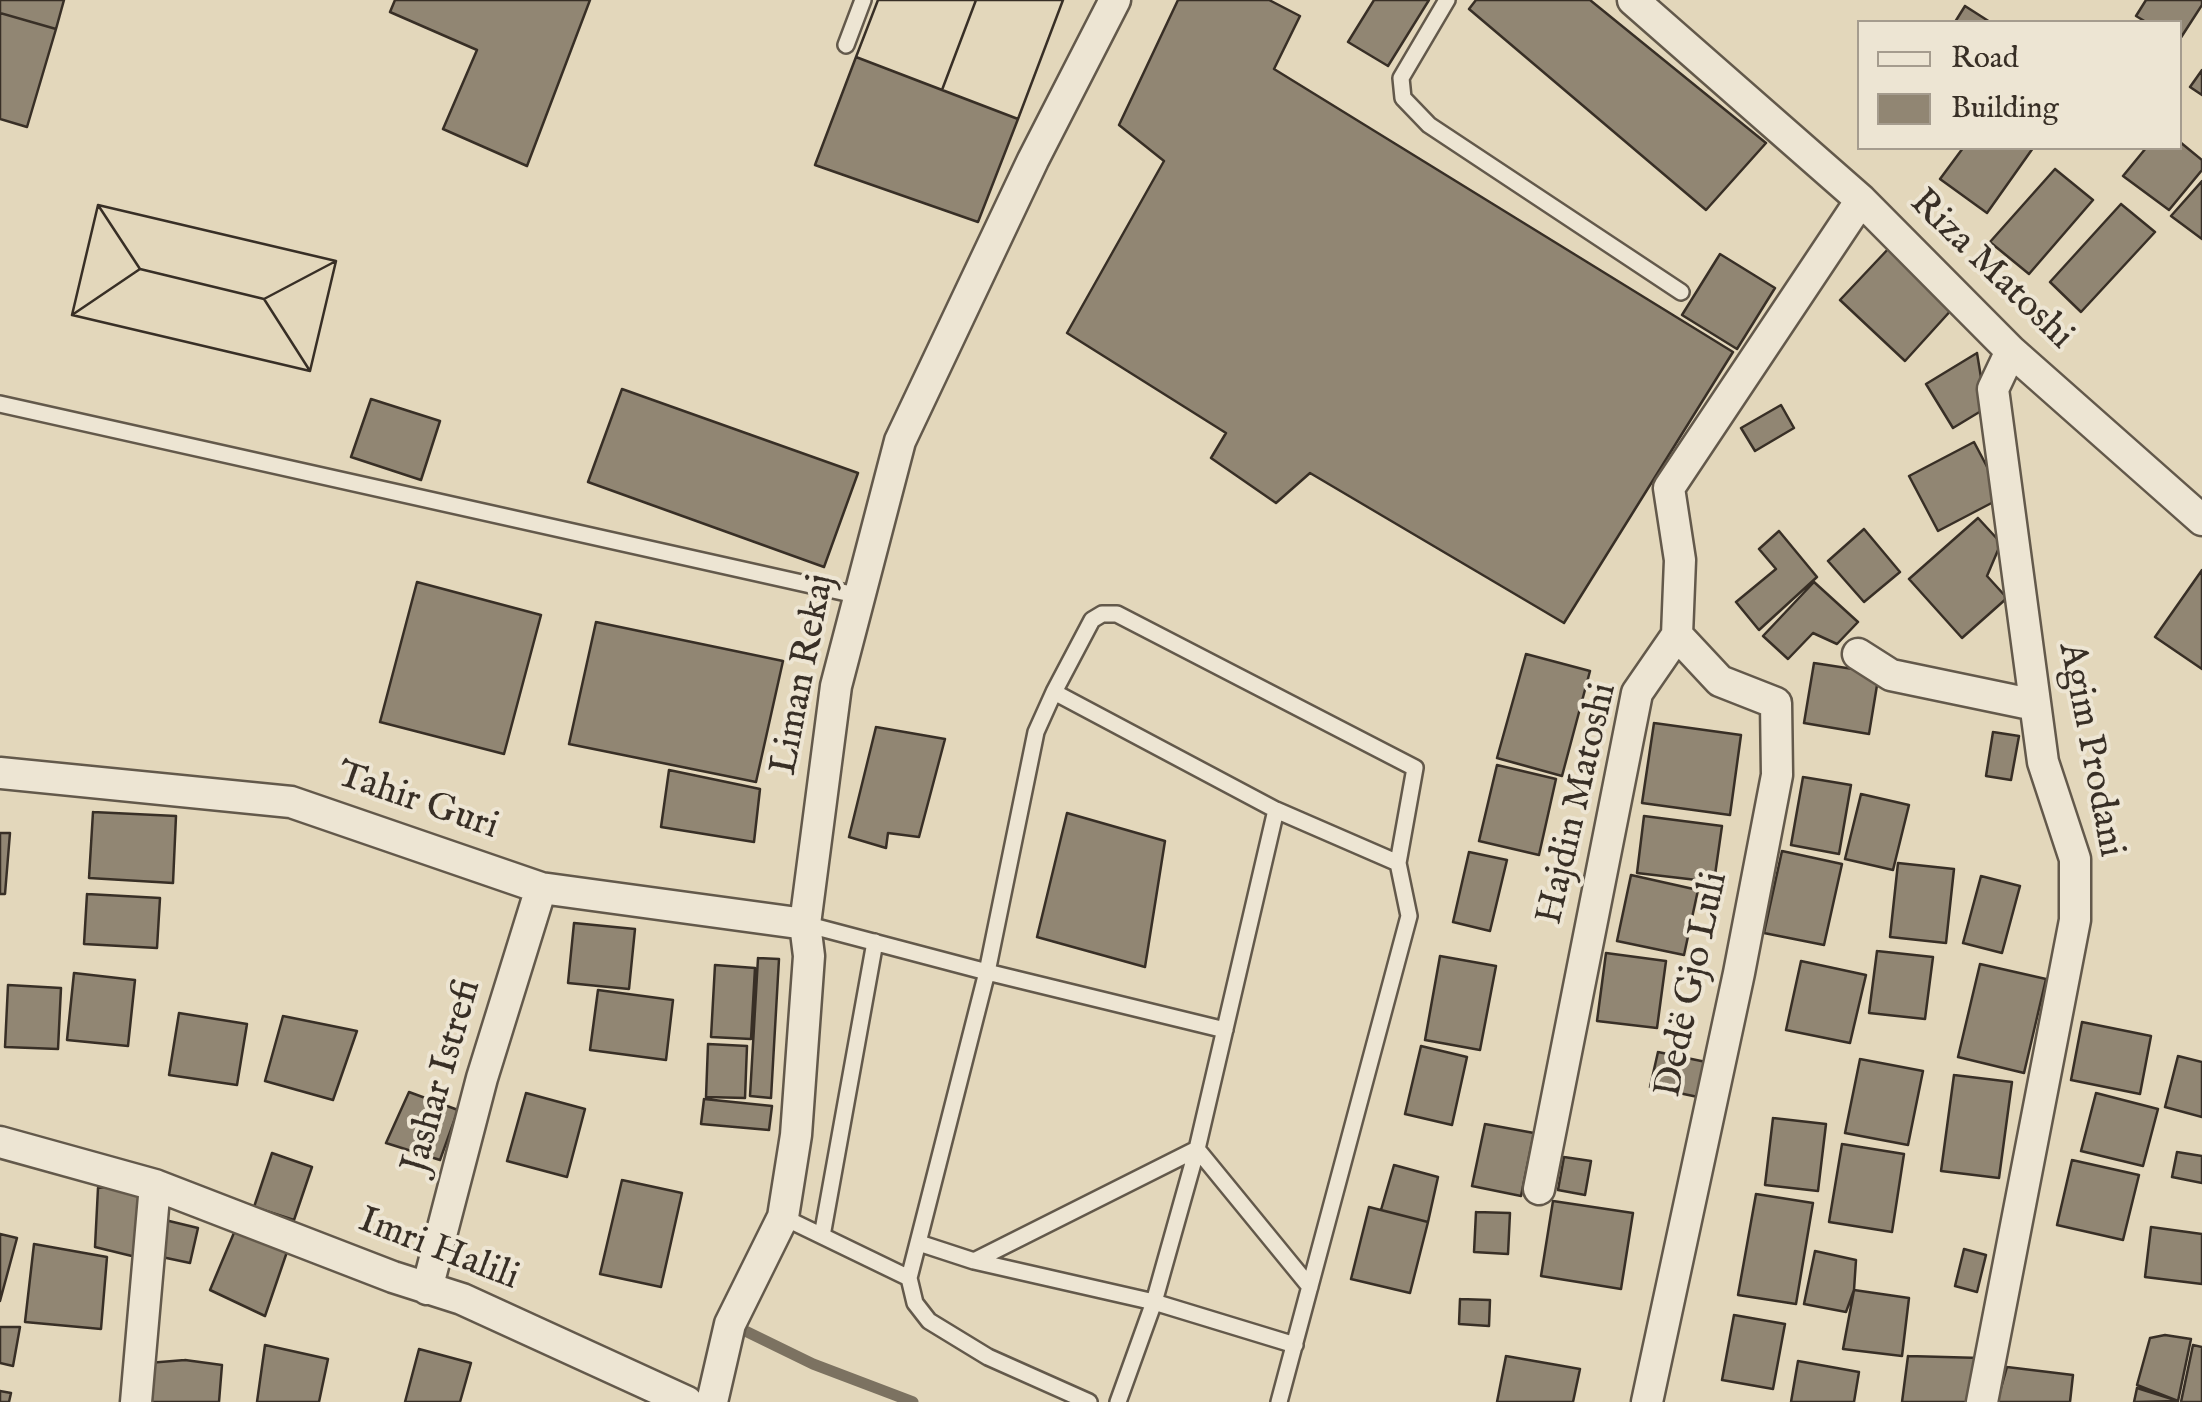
<!DOCTYPE html>
<html>
<head>
<meta charset="utf-8">
<style>
  body { margin:0 }
  #map { position:relative; width:2202px; height:1402px; overflow:hidden; background:#e3d7bb; font-family:"IM FELL English",serif }
  canvas { display:block }
  .legend { position:absolute; left:1857px; top:20px; width:325px; height:130px; box-sizing:border-box; background:#ede5d3; border:2px solid #a59c8e; margin:0; padding:12px 18px; list-style:none; font-size:30px; color:#382f26 }
  .legend li { display:flex; align-items:center; gap:20px; height:50px }
  .legend b { width:50px; border:2px solid #a59c8e }
</style>
</head>
<body>
<div id="map">
<canvas width="2202" height="1402"></canvas>
<ul class="legend">
<li><b style="height:12px;background:#ede5d3"></b>Road</li>
<li><b style="height:28px;background:#918673"></b>Building</li>
</ul>
</div>
<script>
const c = document.querySelector('canvas').getContext('2d');
c.lineJoin = 'round';
const toPath = rows => new Path2D(rows.map(r => 'M' + r).join(''));
function stroke(path, color, width, dash) { c.strokeStyle = color; c.lineWidth = width; c.lineCap = dash ? 'butt' : 'round'; c.setLineDash(dash || []); c.stroke(path); }
function fill(path, color) { c.fillStyle = color; c.fill(path, 'evenodd'); }
function drawText(font, color, halo, rows, align = 'center') {
  c.font = font + ' "IM FELL English",serif'; c.lineWidth = 8; c.setLineDash([]); c.textBaseline = 'middle'; c.strokeStyle = halo; c.fillStyle = color; for (const [text, x, y, turn = 0] of rows) {
    c.save(); c.translate(x, y); c.rotate((+turn || 0) * Math.PI / 180); c.textAlign = isNaN(turn) ? turn : align; if (halo) c.strokeText(text, 0, 0); c.fillText(text, 0, 0); c.restore();
  }
}
const stream = toPath([
  [733,1325,813,1364,913,1402]
]);
const building = toPath([
  [0,0,64,0,56,29,0,13,0,0],
  [395,0,590,0,527,166,443,129,477,50,390,12,395,0],
  [878,0,1063,0,1018,119,856,57,878,0],
  [878,0,976,0,942,90,856,57,878,0],
  [976,0,1063,0,1018,119,942,90,976,0],
  [1178,0,1269,0,1300,16,1274,69,1733,352,1564,623,1310,473,1276,503,1211,458,1226,433,1067,333,1164,161,1119,125,1178,0],
  [1374,0,1429,0,1388,66,1348,42,1374,0],
  [1476,0,1590,0,1766,143,1706,210,1469,9,1476,0],
  [2146,0,2202,0,2202,5,2180,39,2180,22,2146,22,2136,16,2146,0],
  [1965,6,1990,22,1955,22,1965,6],
  [0,13,56,29,27,127,0,119,0,13],
  [856,57,1018,119,978,222,815,165,856,57],
  [2202,70,2202,95,2190,87,2202,70],
  [2180,142,2202,160,2202,170,2169,210,2123,176,2146,148,2180,148,2180,142],
  [1963,148,2033,148,1987,213,1940,179,1963,148],
  [2055,169,2093,200,2029,274,1990,242,2055,169],
  [2202,181,2202,239,2171,216,2202,181],
  [2121,204,2155,232,2081,312,2050,282,2121,204],
  [98,205,336,261,310,371,72,315,98,205],
  [98,205,336,261,264,299,140,269,98,205],
  [98,205,140,269,72,315,98,205],
  [1890,247,1954,307,1905,361,1840,300,1890,247],
  [1720,254,1775,288,1737,349,1682,315,1720,254],
  [336,261,310,371,264,299,336,261],
  [140,269,264,299,310,371,72,315,140,269],
  [1977,353,1986,408,1953,428,1926,384,1977,353],
  [622,389,858,473,824,567,588,482,622,389],
  [371,399,440,421,421,480,351,457,371,399],
  [1781,405,1794,428,1755,451,1741,428,1781,405],
  [1974,442,2003,497,1938,531,1909,476,1974,442],
  [1978,518,2001,543,1987,576,2007,598,1962,638,1909,579,1978,518],
  [1864,529,1900,572,1864,602,1828,561,1864,529],
  [1779,531,1817,577,1759,630,1736,602,1776,569,1759,549,1779,531],
  [2202,570,2202,669,2155,637,2202,570],
  [417,582,541,615,504,754,380,722,417,582],
  [1814,582,1858,622,1837,644,1813,633,1788,659,1763,636,1814,582],
  [596,622,783,661,756,782,569,744,596,622],
  [1526,654,1590,671,1562,776,1497,758,1526,654],
  [1814,663,1879,673,1869,734,1804,723,1814,663],
  [1654,723,1741,735,1730,815,1642,803,1654,723],
  [876,727,945,739,919,837,888,833,886,848,849,837,876,727],
  [1993,732,2019,736,2011,780,1986,776,1993,732],
  [1497,765,1556,779,1539,855,1479,841,1497,765],
  [669,770,760,789,754,842,661,827,669,770],
  [1803,777,1851,785,1839,854,1791,845,1803,777],
  [1861,794,1909,805,1893,870,1845,859,1861,794],
  [93,812,176,816,173,883,89,878,93,812],
  [1067,813,1165,841,1145,967,1037,937,1067,813],
  [1644,816,1722,826,1714,882,1637,873,1644,816],
  [0,833,10,833,5,894,0,894,0,833],
  [1782,851,1842,864,1824,945,1764,933,1782,851],
  [1469,852,1507,860,1490,931,1453,922,1469,852],
  [1898,863,1954,869,1946,943,1890,937,1898,863],
  [1631,875,1698,890,1684,955,1617,941,1631,875],
  [1981,876,2020,886,2002,953,1963,943,1981,876],
  [87,894,160,898,157,948,84,944,87,894],
  [574,923,635,929,629,989,568,983,574,923],
  [1877,951,1933,957,1925,1019,1869,1013,1877,951],
  [1606,953,1666,961,1657,1028,1597,1021,1606,953],
  [1440,956,1496,966,1480,1050,1425,1040,1440,956],
  [758,958,779,959,771,1098,750,1096,758,958],
  [1801,961,1866,975,1850,1043,1786,1030,1801,961],
  [1980,964,2046,979,2024,1073,1958,1057,1980,964],
  [715,965,755,968,751,1039,711,1037,715,965],
  [74,973,135,980,128,1046,67,1040,74,973],
  [8,985,61,988,58,1049,5,1047,8,985],
  [598,990,673,1000,666,1060,590,1050,598,990],
  [179,1013,247,1024,237,1085,169,1075,179,1013],
  [283,1016,357,1031,333,1100,265,1081,283,1016],
  [2082,1022,2151,1036,2140,1094,2071,1080,2082,1022],
  [708,1044,747,1046,745,1098,706,1097,708,1044],
  [1421,1046,1467,1057,1452,1125,1405,1114,1421,1046],
  [1658,1052,1706,1062,1698,1097,1650,1087,1658,1052],
  [2178,1056,2202,1062,2202,1117,2165,1107,2178,1056],
  [1860,1059,1923,1071,1908,1145,1845,1133,1860,1059],
  [1954,1075,2012,1082,1999,1178,1941,1171,1954,1075],
  [409,1092,458,1110,440,1160,386,1143,409,1092],
  [526,1093,585,1109,567,1177,507,1161,526,1093],
  [2096,1093,2158,1109,2143,1166,2081,1151,2096,1093],
  [704,1099,772,1106,769,1130,701,1124,704,1099],
  [1773,1118,1826,1124,1818,1191,1765,1185,1773,1118],
  [1485,1124,1534,1133,1521,1196,1472,1186,1485,1124],
  [1842,1144,1904,1154,1892,1232,1829,1222,1842,1144],
  [2177,1152,2202,1156,2202,1183,2172,1177,2177,1152],
  [272,1153,312,1167,294,1220,254,1207,272,1153],
  [1564,1157,1591,1161,1585,1195,1558,1190,1564,1157],
  [2072,1160,2139,1175,2123,1240,2057,1225,2072,1160],
  [1394,1165,1438,1177,1428,1222,1381,1210,1394,1165],
  [622,1180,682,1193,661,1287,600,1274,622,1180],
  [123,1185,145,1192,140,1258,95,1247,98,1188,123,1185],
  [1756,1194,1813,1203,1796,1304,1738,1295,1756,1194],
  [1553,1201,1633,1213,1621,1289,1541,1276,1553,1201],
  [1369,1207,1428,1222,1410,1293,1351,1279,1369,1207],
  [1476,1212,1510,1213,1508,1254,1474,1252,1476,1212],
  [165,1220,198,1228,190,1263,157,1256,165,1220],
  [2151,1227,2202,1234,2202,1284,2145,1277,2151,1227],
  [236,1228,289,1246,265,1316,210,1290,236,1228],
  [0,1234,17,1238,0,1301,0,1234],
  [34,1244,107,1257,101,1329,25,1322,34,1244],
  [1964,1249,1986,1255,1977,1292,1955,1286,1964,1249],
  [1815,1251,1856,1260,1854,1290,1846,1312,1804,1304,1815,1251],
  [1854,1290,1909,1298,1902,1356,1843,1349,1854,1290],
  [1460,1299,1490,1300,1489,1326,1459,1324,1460,1299],
  [1734,1315,1785,1324,1773,1389,1722,1380,1734,1315],
  [0,1327,20,1327,13,1366,0,1363,0,1327],
  [2165,1335,2191,1339,2178,1401,2137,1385,2150,1338,2165,1335],
  [265,1345,328,1359,319,1402,257,1402,265,1345],
  [2193,1345,2202,1347,2202,1402,2181,1402,2193,1345],
  [419,1349,471,1363,460,1402,405,1402,419,1349],
  [1506,1356,1580,1369,1573,1402,1497,1402,1506,1356],
  [1908,1356,1981,1358,1974,1402,1902,1402,1908,1356],
  [185,1360,222,1365,219,1402,144,1402,148,1363,185,1360],
  [1798,1361,1859,1372,1854,1402,1791,1402,1798,1361],
  [2007,1367,2073,1375,2070,1402,1997,1402,2007,1367],
  [2137,1388,2178,1401,2134,1402,2137,1388],
  [0,1391,11,1393,9,1402,0,1402,0,1391]
]);
const service = toPath([
  [1447,0,1401,78,1403,98,1429,125,1681,292],
  [846,45,863,0],
  [0,404,860,596],
  [1054,692,1092,620,1102,614,1117,614,1415,768,1398,863],
  [805,924,987,972,1036,732,1054,692,1276,810,1398,863,1409,916,1279,1402],
  [783,1217,909,1278,915,1303,929,1321,988,1357,1089,1402],
  [822,1236,875,942],
  [919,1243,974,1261,1154,1302,1295,1345],
  [974,1261,1197,1149,1310,1287],
  [909,1278,987,972,1225,1030],
  [1118,1402,1154,1302,1197,1149,1276,810]
]);
const minor = toPath([
  [1633,0,1861,200,2011,351,2202,520],
  [1858,654,1891,675,2035,705],
  [0,773,291,802,541,888,805,924],
  [0,1142,155,1185,393,1277,462,1299,687,1402],
  [1539,1189,1637,693,1677,635,1680,560,1669,488,1861,200],
  [427,1289,482,1078,541,888],
  [136,1402,155,1185],
  [712,1402,730,1324,783,1217,796,1135,809,956,805,924,836,686,900,441,1033,160,1115,0],
  [1647,1402,1739,973,1777,775,1776,703,1720,681,1677,635],
  [1982,1402,2075,920,2075,859,2043,762,1993,389,2011,351]
]);
const streetNames = [
  ["Riza Matoshi",1990,271,44],
  ["Liman Rekaj",805,675,-79],
  ["Agim Prodani",2089,750,79],
  ["Tahir Guri",417,803,19],
  ["Hajdin Matoshi",1579,804,-77],
  ["Dedë Gjo Luli",1694,985,-78],
  ["Jashar Istrefi",444,1077,-74],
  ["Imri Halili",438,1251,21]
];
stroke(stream, '#7c7261', 11);
fill(building, '#918673');
stroke(building, '#382f26', 2.5);
stroke(service, '#63594b', 20);
stroke(minor, '#63594b', 35);
stroke(service, '#ede5d3', 15);
stroke(minor, '#ede5d3', 30);
drawText('38px', '#382f26', '#ede5d3', streetNames);
</script>
</body>
</html>
